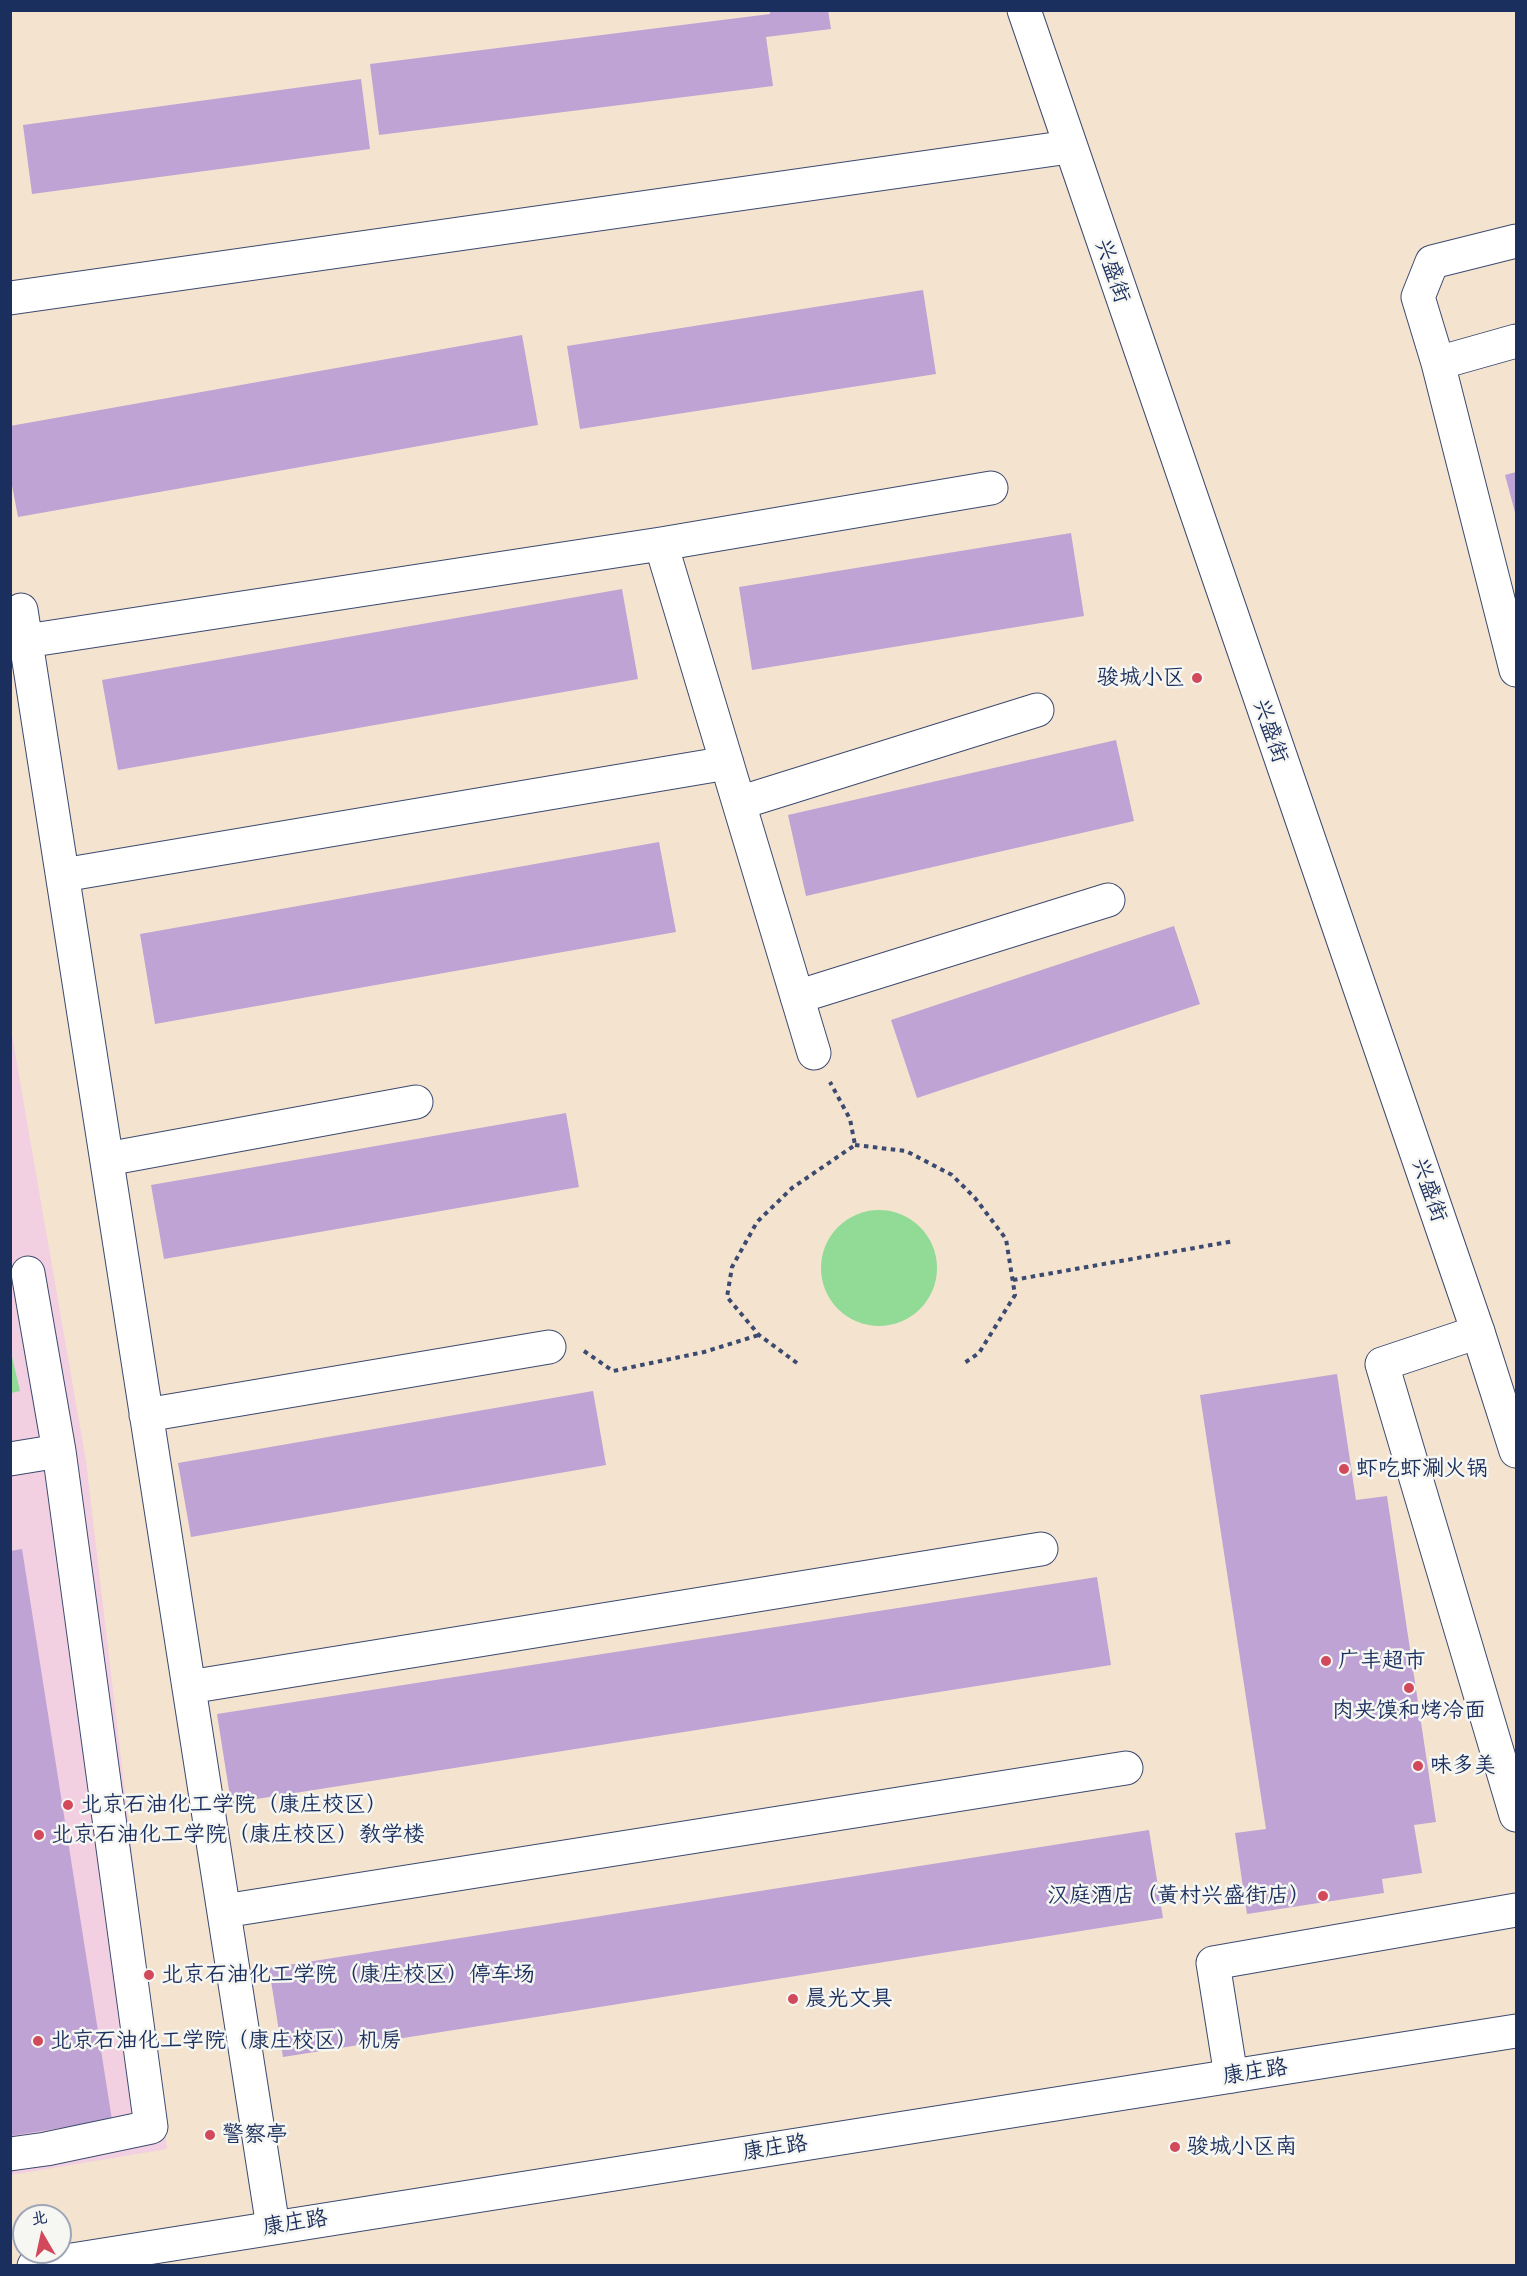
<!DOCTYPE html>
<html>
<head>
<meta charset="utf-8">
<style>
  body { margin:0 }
  #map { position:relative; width:1527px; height:2276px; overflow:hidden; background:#f4e4cf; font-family:"Comic Neue","LXGW WenKai TC",sans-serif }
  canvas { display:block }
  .frame { position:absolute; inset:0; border:12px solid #1b2f5e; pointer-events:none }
  .north { position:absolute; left:12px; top:2204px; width:60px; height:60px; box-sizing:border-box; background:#f6f6f2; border:2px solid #9ea6b7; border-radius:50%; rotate:351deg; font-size:16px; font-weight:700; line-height:24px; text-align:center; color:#1b2f5e }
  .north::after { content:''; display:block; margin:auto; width:21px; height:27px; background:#d1495b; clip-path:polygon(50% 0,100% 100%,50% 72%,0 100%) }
</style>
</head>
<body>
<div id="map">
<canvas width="1527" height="2276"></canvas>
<div class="frame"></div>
<div class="north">北</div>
</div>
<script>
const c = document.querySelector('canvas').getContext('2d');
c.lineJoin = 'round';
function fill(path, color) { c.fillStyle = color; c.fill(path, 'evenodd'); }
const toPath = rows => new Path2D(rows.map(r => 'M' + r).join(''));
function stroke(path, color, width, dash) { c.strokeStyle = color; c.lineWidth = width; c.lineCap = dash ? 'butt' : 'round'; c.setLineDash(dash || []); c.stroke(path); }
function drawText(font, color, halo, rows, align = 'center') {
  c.font = font + ' "Comic Neue","LXGW WenKai TC",sans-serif'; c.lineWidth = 5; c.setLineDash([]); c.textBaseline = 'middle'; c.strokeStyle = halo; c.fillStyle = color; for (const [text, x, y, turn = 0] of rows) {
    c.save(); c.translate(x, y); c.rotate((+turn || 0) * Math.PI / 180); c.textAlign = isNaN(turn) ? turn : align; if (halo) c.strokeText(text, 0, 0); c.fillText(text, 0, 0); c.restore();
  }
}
const built = toPath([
  [10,1024,86,1461,167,2149,11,2175]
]);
const green = toPath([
  '821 1268a58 58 0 1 1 116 0a58 58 0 1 1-116 0Z',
  [10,1348,20,1391,11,1393,10,1393]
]);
const building = toPath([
  [770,10,828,10,831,29,766,37,773,86,379,135,370,64,770,14],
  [361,79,370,149,32,194,23,125],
  [923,290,936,374,580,429,567,346],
  [522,335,538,425,18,517,10,475,10,426],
  [1516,472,1516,516,1505,475],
  [1071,533,1084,616,752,670,739,587],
  [622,589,638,679,118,770,102,680],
  [1116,740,1134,821,806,896,788,815],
  [659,842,676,932,155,1024,140,934],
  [1174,926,1200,1004,917,1098,891,1020],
  [566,1113,579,1187,164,1259,151,1185],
  [1337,1374,1356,1500,1387,1496,1436,1822,1414,1825,1422,1873,1382,1879,1384,1893,1247,1914,1235,1833,1266,1829,1200,1395],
  [593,1391,606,1465,191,1537,178,1463],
  [22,1549,112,2120,10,2136,10,1551],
  [1097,1577,1111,1665,231,1803,217,1714],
  [1149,1830,1163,1918,283,2057,269,1968]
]);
const path = toPath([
  [855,1145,906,1151,952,1175,975,1198,1006,1239,1015,1295,979,1353,963,1364],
  [1013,1280,1234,1241],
  [584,1351,613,1371,704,1352,759,1335],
  [797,1363,759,1335,727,1297,732,1267,757,1222,792,1188,855,1145,850,1119,830,1082]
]);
const minor = toPath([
  [1516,241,1432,262,1418,297,1438,363,1516,670],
  [10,298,1069,147],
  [1438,363,1516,341],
  [661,544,814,1053],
  [21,610,273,2227],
  [26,641,661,544,991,488],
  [739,803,1037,710],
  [63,875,727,763],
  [797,997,1108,900],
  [107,1159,416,1102],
  [1478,1332,1382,1364,1516,1815],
  [146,1415,549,1347],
  [10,1459,59,1451],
  [189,1687,1041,1549],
  [224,1911,1126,1768],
  [1231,2076,1213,1963,1516,1910],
  [10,2154,46,2149,151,2127,59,1451,28,1273]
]);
const tertiary = toPath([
  [1024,10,1478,1332,1516,1451],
  [34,2266,1516,2031]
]);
const markers = [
  [1197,678,6,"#d1495b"],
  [1344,1469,6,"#d1495b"],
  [1326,1661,6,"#d1495b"],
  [1409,1688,6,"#d1495b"],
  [1418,1766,6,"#d1495b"],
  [68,1805,6,"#d1495b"],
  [39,1835,6,"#d1495b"],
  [1323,1896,6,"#d1495b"],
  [149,1975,6,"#d1495b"],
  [793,1999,6,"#d1495b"],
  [38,2041,6,"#d1495b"],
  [210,2135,6,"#d1495b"],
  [1175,2147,6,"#d1495b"]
];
const streetNames = [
  ["兴盛街",1112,271,71],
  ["兴盛街",1270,731,71],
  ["兴盛街",1429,1190,71],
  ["康庄路",1255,2072,-9],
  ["康庄路",775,2148,-9],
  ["康庄路",295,2223,-9]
];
const poiNames = [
  ["骏城小区",1185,678,"right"],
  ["虾吃虾涮火锅",1356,1469],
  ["广丰超市",1338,1661],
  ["肉夹馍和烤冷面",1409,1711,"center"],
  ["味多美",1430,1766],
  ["北京石油化工学院（康庄校区）",80,1805],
  ["北京石油化工学院（康庄校区）教学楼",51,1835],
  ["汉庭酒店（黄村兴盛街店）",1311,1896,"right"],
  ["北京石油化工学院（康庄校区）停车场",161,1975],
  ["晨光文具",805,1999],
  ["北京石油化工学院（康庄校区）机房",50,2041],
  ["警察亭",222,2135],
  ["骏城小区南",1187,2147]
];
fill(built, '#f2cfe1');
fill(green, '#91db97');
fill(building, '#bea3d4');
stroke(minor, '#3c4a6f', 35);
stroke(tertiary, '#3c4a6f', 35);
stroke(path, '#3c4a6f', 4, [4.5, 4.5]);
stroke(minor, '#fff', 33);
stroke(tertiary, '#fff', 33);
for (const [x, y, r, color] of markers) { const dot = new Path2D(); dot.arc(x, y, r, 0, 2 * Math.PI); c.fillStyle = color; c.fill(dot); stroke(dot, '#f6f6f2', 2); }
drawText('22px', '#1b2f5e', '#f6f6f2', streetNames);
drawText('22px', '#1b2f5e', '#f6f6f2', poiNames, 'left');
</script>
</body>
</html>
